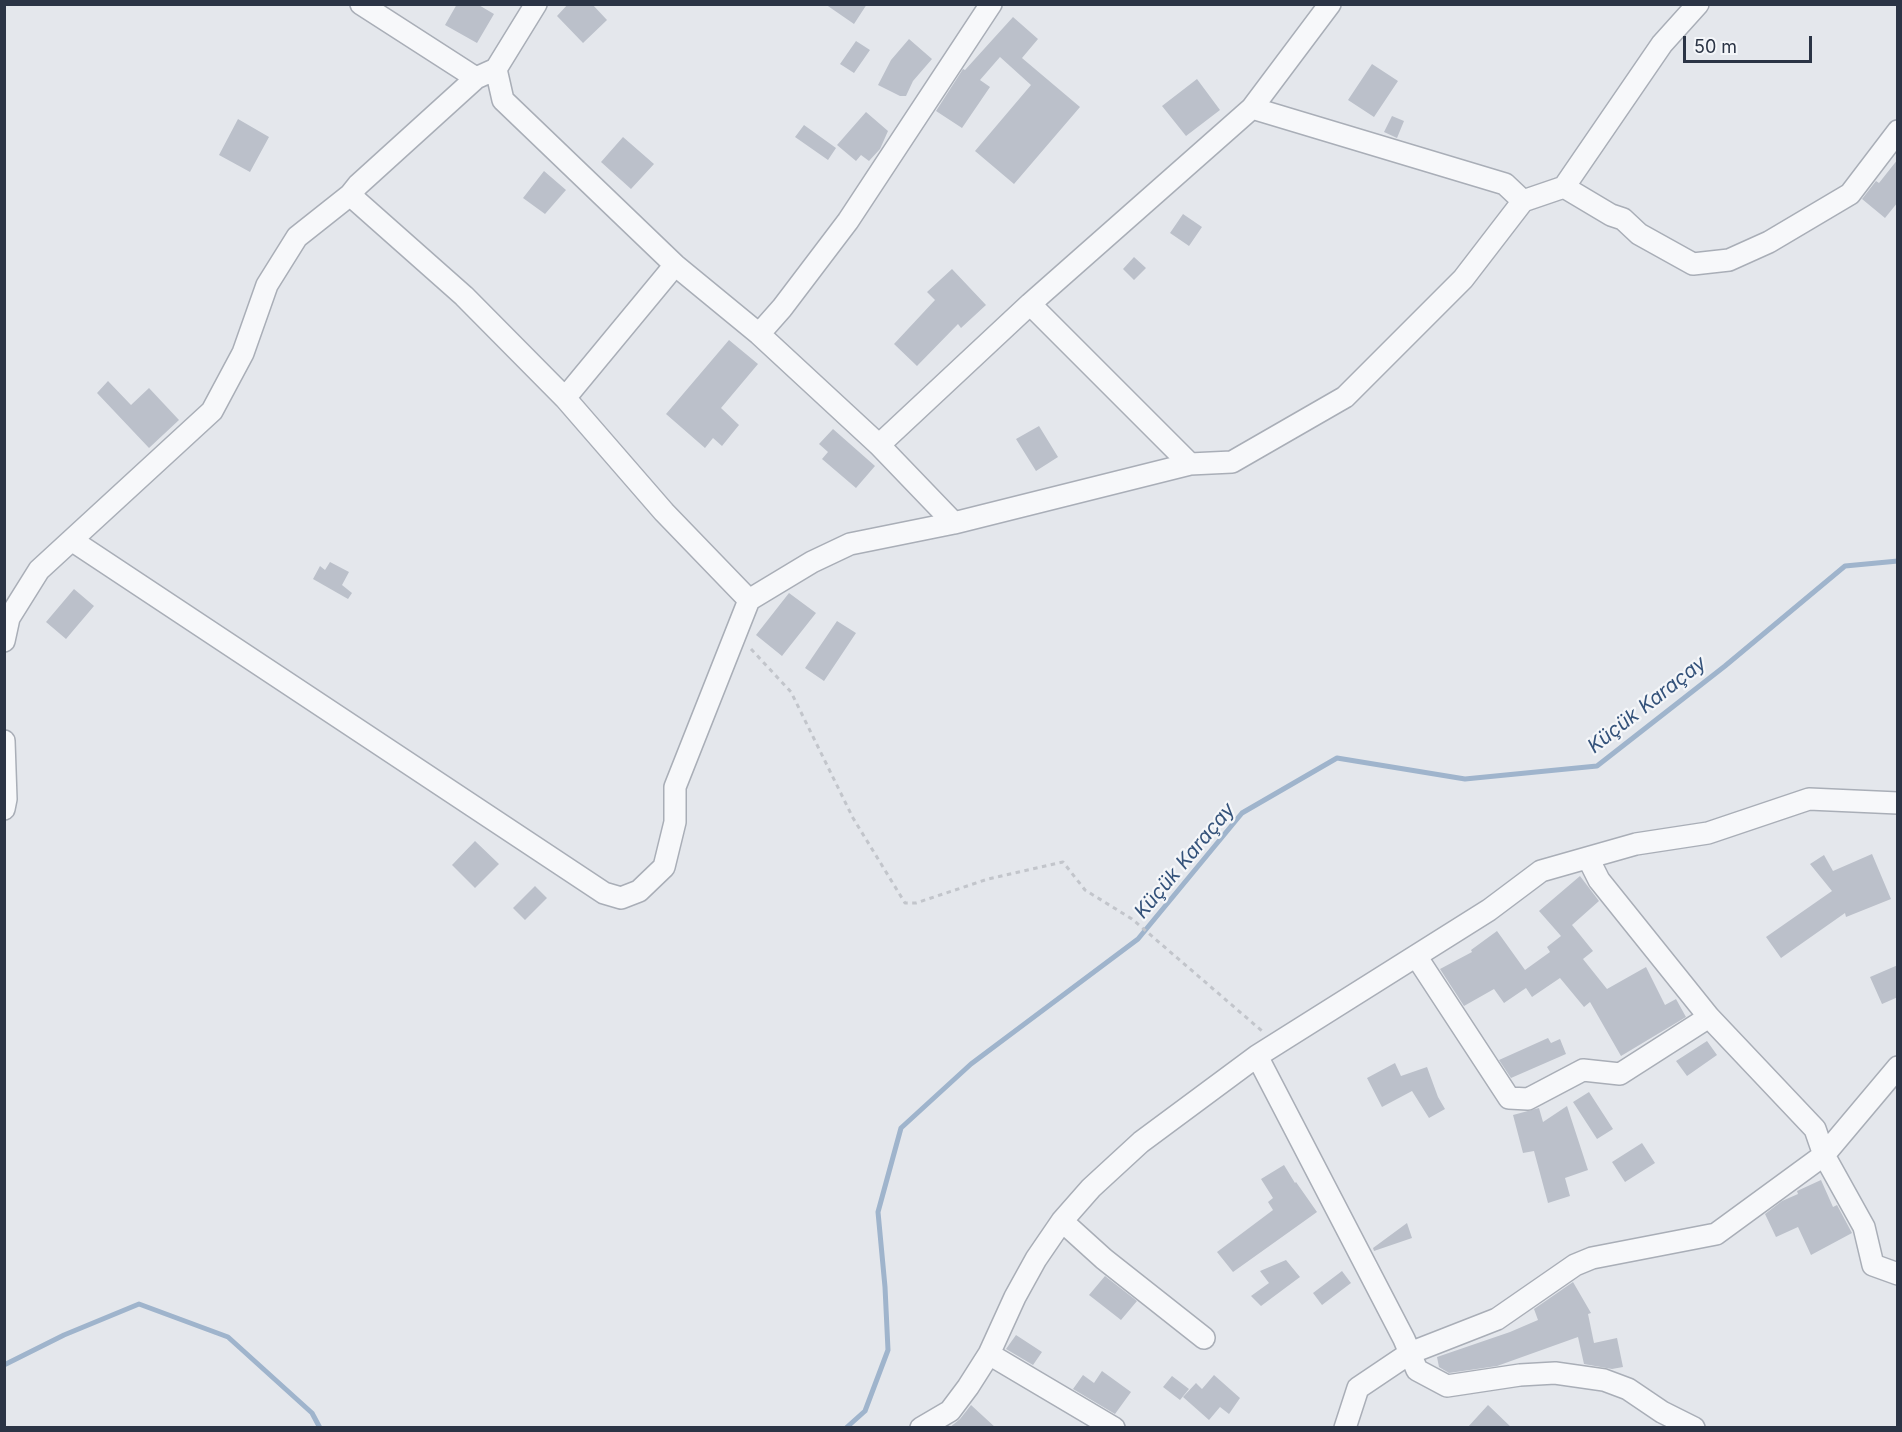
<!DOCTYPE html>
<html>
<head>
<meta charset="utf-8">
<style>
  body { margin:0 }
  #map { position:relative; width:1902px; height:1432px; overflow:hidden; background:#e4e7ec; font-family:Inter,sans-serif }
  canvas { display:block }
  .frame { position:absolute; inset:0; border:6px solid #2b3445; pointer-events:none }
  .scale { position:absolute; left:1683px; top:36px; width:129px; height:27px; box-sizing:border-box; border:3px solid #2b3445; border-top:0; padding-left:8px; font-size:18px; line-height:21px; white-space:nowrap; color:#2b3445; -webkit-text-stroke:4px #f4f6f9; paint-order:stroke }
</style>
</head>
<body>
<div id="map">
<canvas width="1902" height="1432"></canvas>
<div class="frame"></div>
<div class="scale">50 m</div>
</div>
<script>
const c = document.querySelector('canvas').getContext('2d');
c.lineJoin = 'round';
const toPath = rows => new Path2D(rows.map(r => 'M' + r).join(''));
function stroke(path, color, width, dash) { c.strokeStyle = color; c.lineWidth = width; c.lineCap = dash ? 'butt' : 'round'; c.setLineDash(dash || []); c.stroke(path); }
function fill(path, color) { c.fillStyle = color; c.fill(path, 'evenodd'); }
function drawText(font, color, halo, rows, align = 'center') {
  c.font = font + ' Inter,sans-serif'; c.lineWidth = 4.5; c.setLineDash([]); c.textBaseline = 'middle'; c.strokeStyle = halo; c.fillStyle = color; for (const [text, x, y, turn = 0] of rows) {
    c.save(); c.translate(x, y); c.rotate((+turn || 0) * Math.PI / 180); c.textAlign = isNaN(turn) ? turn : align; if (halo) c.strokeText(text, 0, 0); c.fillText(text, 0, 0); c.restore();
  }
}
const stream = toPath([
  [4,1365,64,1335,139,1304,228,1337,312,1413,320,1428],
  [846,1428,865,1411,888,1350,885,1287,878,1212,901,1128,971,1064,1138,939,1242,813,1337,758,1465,779,1597,766,1725,666,1845,566,1898,561]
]);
const building = toPath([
  [457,4,477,4,494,14,477,43,445,25],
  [568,4,592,4,607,20,583,43,557,16],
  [825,4,867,4,854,24],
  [1013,17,1038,39,1022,58,1080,107,1014,184,975,151,1031,85,1000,57,980,80,990,87,962,128,936,111,963,69,965,70],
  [909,39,932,59,913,81,906,96,900,96,878,85,891,60],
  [856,41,870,50,854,73,840,64],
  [1372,64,1398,81,1374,117,1348,100],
  [1197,79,1220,110,1186,136,1162,106],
  [866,112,888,131,880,149,869,161,861,155,856,161,837,145],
  [1392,116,1404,121,1397,138,1384,132],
  [238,119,269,137,250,172,219,155],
  [804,125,836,148,828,160,795,137],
  [623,137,654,164,631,189,601,162],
  [1898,159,1898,202,1885,218,1862,199,1876,181,1879,183],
  [544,171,566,190,545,214,523,198],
  [1183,214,1202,227,1189,246,1170,233],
  [1134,257,1146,268,1134,280,1123,269],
  [952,269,986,305,961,328,958,324,917,366,894,344,935,300,927,292],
  [729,340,758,364,721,408,739,425,722,446,713,438,705,448,666,414],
  [108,381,131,405,149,388,179,420,149,448,97,393],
  [1039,426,1058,457,1036,471,1016,439],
  [833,429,875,466,856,488,822,459,828,452,819,444],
  [330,562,349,572,342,585,352,593,348,599,313,579,320,566,325,570],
  [74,589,94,606,66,639,46,622],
  [789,593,816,613,782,656,756,635],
  [837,621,856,633,824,681,805,668],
  [475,841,499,864,475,888,452,865],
  [1872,854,1891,899,1846,917,1845,913,1781,958,1766,937,1832,891,1810,864,1824,855,1833,871],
  [1580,876,1599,901,1572,925,1593,951,1583,959,1607,989,1646,967,1665,1005,1676,999,1686,1017,1621,1056,1590,1002,1584,1007,1560,978,1532,997,1526,988,1504,1003,1494,989,1464,1006,1440,969,1472,952,1471,950,1497,931,1525,970,1550,952,1547,947,1561,936,1539,911],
  [535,886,547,898,525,920,513,908],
  [1898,965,1898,997,1882,1004,1870,977],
  [1548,1038,1551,1043,1560,1039,1566,1054,1511,1078,1499,1060],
  [1707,1041,1717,1055,1687,1076,1676,1061],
  [1395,1063,1401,1076,1427,1067,1438,1097,1445,1109,1429,1118,1412,1091,1382,1107,1367,1078],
  [1589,1092,1613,1129,1597,1139,1573,1102],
  [1567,1106,1588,1170,1565,1178,1570,1196,1548,1203,1534,1151,1523,1153,1513,1115,1539,1108,1543,1122],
  [1642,1143,1655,1163,1625,1182,1612,1162],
  [1284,1165,1295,1183,1296,1182,1317,1212,1233,1272,1217,1252,1273,1210,1268,1202,1273,1198,1261,1179],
  [1821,1180,1833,1207,1837,1205,1852,1233,1811,1255,1798,1227,1776,1237,1765,1214,1782,1201,1798,1194,1797,1191],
  [1407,1223,1412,1238,1374,1251,1373,1248],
  [1286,1260,1300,1277,1261,1306,1251,1296,1269,1283,1260,1271],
  [1342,1271,1351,1283,1322,1305,1313,1293],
  [1105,1276,1137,1301,1121,1320,1089,1295],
  [1573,1282,1591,1313,1588,1314,1594,1343,1617,1338,1623,1367,1612,1369,1584,1364,1578,1337,1497,1366,1449,1373,1439,1367,1437,1357,1510,1332,1538,1320,1534,1309],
  [1016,1335,1042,1352,1033,1365,1006,1349],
  [1102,1371,1131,1392,1115,1414,1073,1389,1083,1375,1094,1383],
  [1214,1375,1240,1398,1229,1414,1220,1407,1209,1420,1183,1397,1196,1383,1202,1389],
  [1172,1376,1189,1389,1180,1400,1163,1387],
  [971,1405,996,1428,949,1428,960,1419],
  [1488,1405,1512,1428,1467,1428]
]);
const path = toPath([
  [751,649,791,692,853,818,905,903,916,903,988,879,1063,862,1085,890,1132,919,1262,1031]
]);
const minor = toPath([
  [361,4,476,78],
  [536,4,496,69,503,100,675,265,759,334,879,445,954,523,1190,464,1232,462,1345,397,1463,279,1523,201,1505,184,1252,108],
  [1564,187,1611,215,1623,219,1639,234,1693,264,1729,260,1769,242,1850,194,1898,131],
  [350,195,464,296,565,398,664,512,749,600],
  [1523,201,1564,187,1662,44,1698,4],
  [1030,304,1190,464],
  [759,334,782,308,848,221,991,4],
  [565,398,675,265],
  [879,445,1030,304,1252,108,1330,4],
  [73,541,604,893,621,898,639,891,664,867,675,822,675,787,749,600,812,562,850,544,954,523],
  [4,641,9,618,39,570,212,411,243,353,267,285,297,237,350,195,358,185,476,78,496,69],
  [4,741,6,799,4,809],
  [1588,858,1599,880,1709,1017,1815,1129,1824,1155,1864,1227,1873,1265,1898,1274],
  [1416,956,1509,1098,1528,1099,1583,1070,1620,1074,1709,1017],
  [1257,1056,1404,1339,1417,1370,1447,1386,1520,1375,1555,1373,1604,1380,1628,1389,1662,1412,1694,1428],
  [1062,1221,1104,1259,1204,1338],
  [989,1354,1114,1428],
  [921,1428,950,1411,968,1387,989,1354,1015,1297,1036,1259,1062,1221,1091,1188,1141,1142,1257,1056,1489,910,1541,871,1636,844,1708,833,1809,799,1898,803],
  [1345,1428,1358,1388,1410,1353,1497,1319,1575,1265,1592,1258,1716,1234,1824,1155,1898,1067]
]);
const waterNames = [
  ["Küçük Karaçay",1647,705,-38],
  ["Küçük Karaçay",1185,861,-50]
];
stroke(stream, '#9fb4cc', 5);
fill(building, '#bbc0ca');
stroke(minor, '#a9aeb7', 24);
stroke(path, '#c2c5cb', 3, [4.5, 4.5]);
stroke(minor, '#f7f8fa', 21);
drawText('italic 20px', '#34527a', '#f4f6f9', waterNames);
</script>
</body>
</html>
